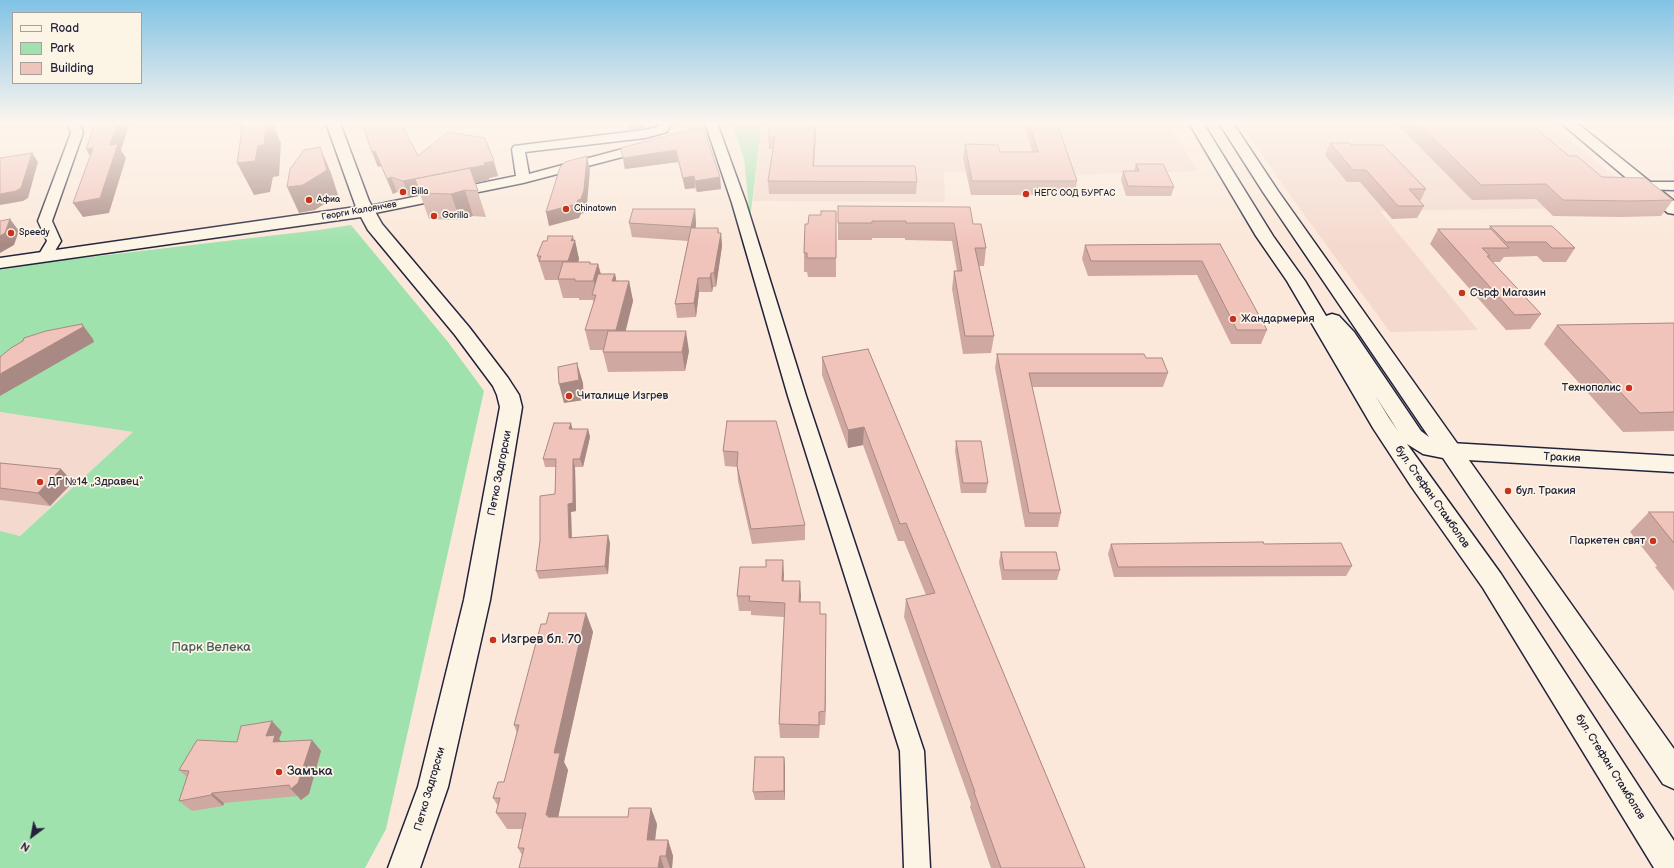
<!DOCTYPE html>
<html>
<head>
<meta charset="utf-8">
<style>
  body { margin:0 }
  #map { position:relative; width:1674px; height:868px; overflow:hidden; background:#fbe8da; font-family:"Balsamiq Sans",sans-serif }
  canvas { display:block }
  .legend { position:absolute; left:12px; top:12px; width:130px; height:72px; box-sizing:border-box; background:#fcf5e5; border:1px solid #a5a1a1; margin:0; padding:5px 7px; list-style:none; font-size:12px; color:#22223b }
  .legend li { display:flex; align-items:center; gap:8px; height:20px }
  .legend b { width:20px; border:1px solid #a5a1a1 }
  .north { position:absolute; left:12px; top:816px; width:40px; height:40px; -webkit-text-stroke:3px #fcf5e5; paint-order:stroke; rotate:212deg; font-size:11px; font-weight:700; line-height:16px; text-align:center; color:#22223b }
  .north::after { content:''; display:block; margin:auto; width:14px; height:18px; background:#22223b; clip-path:polygon(50% 0,100% 100%,50% 72%,0 100%) }
</style>
</head>
<body>
<div id="map">
<canvas width="1674" height="868"></canvas>
<ul class="legend">
<li><b style="height:5px;background:#fcf5e5"></b>Road</li>
<li><b style="height:11px;background:#9fe2ad"></b>Park</li>
<li><b style="height:11px;background:#f1c4bb"></b>Building</li>
</ul>
<div class="north">N</div>
</div>
<script>
const c = document.querySelector('canvas').getContext('2d');
c.lineJoin = 'round';
function fill(path, color) { c.fillStyle = color; c.fill(path, 'evenodd'); }
const toPath = rows => new Path2D(rows.map(r => 'M' + r).join(''));
function stroke(path, color, width, dash) { c.strokeStyle = color; c.lineWidth = width; c.lineCap = dash ? 'butt' : 'round'; c.setLineDash(dash || []); c.stroke(path); }
function drawText(font, color, halo, rows, align = 'center') {
  c.font = font + ' "Balsamiq Sans",sans-serif'; c.lineWidth = 3.5; c.setLineDash([]); c.textBaseline = 'middle'; c.strokeStyle = halo; c.fillStyle = color; for (const [text, x, y, turn = 0] of rows) {
    c.save(); c.translate(x, y); c.rotate((+turn || 0) * Math.PI / 180); c.textAlign = isNaN(turn) ? turn : align; if (halo) c.strokeText(text, 0, 0); c.fillText(text, 0, 0); c.restore();
  }
}
const built = toPath([
  [763,123,1168,123,1198,171,1071,175,944,172,945,202,753,201],
  [1240,123,1549,123,1652,207,1380,211,1478,330,1390,332,1292,198],
  [0,412,133,432,20,536,0,531]
]);
const green = toPath([
  [732,123,762,123,750,219,744,158],
  [351,225,448,342,484,391,386,829,365,868,0,868,0,531,20,536,133,432,0,412,0,270,48,262,319,230]
]);
const street = toPath([
  [68,123,80,123,83,133,52,221,61,241,50,259,45,260,40,259,38,256,47,241,38,221,71,133,68,123],
  [659,123,671,123,667,132,645,138,525,152,529,174,645,143,649,144,651,147,649,150,523,183,365,215,360,214,358,211,360,208,365,207,516,176,512,149,514,146,644,130,658,127,659,123],
  [705,123,717,123,746,203,806,396,924,751,930,868,904,868,900,751,788,396,732,203,705,123],
  [1644,182,1674,182,1674,190,1639,189,1637,186,1639,183,1644,182]
]);
const secondary = toPath([
  [326,123,340,123,369,201,382,224,469,327,508,378,519,395,522,407,490,600,448,787,420,868,388,868,418,787,464,600,500,407,497,395,493,386,455,335,368,230,361,217,0,268,0,258,356,207,326,123],
  [1561,123,1577,123,1674,201,1674,214,1668,213,1561,123],
  [1450,443,1674,456,1674,472,1450,459,1442,457,1439,451,1442,445,1450,443]
]);
const primary = toPath([
  [1189,123,1203,123,1273,236,1305,281,1326,316,1332,314,1339,316,1354,332,1421,431,1429,437,1263,192,1219,123,1233,123,1278,191,1674,749,1674,789,1663,784,1443,458,1423,454,1407,444,1501,574,1674,841,1674,868,1654,868,1483,588,1411,486,1373,428,1287,281,1256,236,1189,123],
  [1375,395,1398,431,1389,418,1375,395]
]);
const wall = toPath([
  [816,123,816,134,814,166,917,182,916,194,769,194,768,181,773,149,769,149,768,137],
  [1024,123,1057,123,1077,181,1075,195,971,195,963,158,965,144,1000,152,1032,152],
  [1396,123,1529,123,1569,156,1602,177,1673,200,1661,216,1621,217,1553,216,1536,199,1472,200],
  [696,128,720,177,721,189,697,192,695,188,685,189,678,162,625,169,621,148],
  [1330,143,1351,145,1426,189,1420,201,1424,206,1417,218,1392,219,1360,182,1347,182,1325,155],
  [369,144,498,176,489,178,489,180,475,183,486,217,473,216,460,220,429,219,420,194,409,196,397,192,393,194,381,166,378,167],
  [1136,164,1174,187,1171,196,1126,196,1121,180,1123,171,1134,171],
  [838,206,973,224,986,248,984,266,979,266,994,336,991,353,963,354,952,289,954,271,957,271,952,241,905,240,905,238,872,238,872,240,838,240],
  [695,209,696,224,696,228,718,228,719,233,721,233,722,246,716,287,713,287,712,292,699,292,696,317,677,318,675,304,688,241,632,237,629,223],
  [836,211,836,277,808,277,807,272,804,272,804,253,808,224,821,215],
  [1490,226,1575,248,1566,262,1543,262,1537,256,1504,257,1500,262,1492,262,1541,314,1530,329,1506,330,1430,244,1438,229,1489,229],
  [574,240,579,259,578,262,591,264,598,264,601,274,615,274,616,281,629,281,633,301,625,331,689,351,685,371,608,372,603,352,604,350,590,350,585,330,594,303,593,300,579,300,579,298,563,298,558,280,545,280,537,256],
  [1220,244,1267,330,1261,344,1231,344,1197,275,1088,276,1082,259,1085,245],
  [1674,323,1674,431,1623,432,1544,344,1557,325],
  [868,349,1085,868,991,868,970,807,971,804,904,617,906,599,926,595,904,541,898,541,863,445,848,448,822,375,822,357],
  [997,354,1146,358,1168,373,1163,387,1032,387,1061,513,1058,527,1025,527,995,368],
  [727,421,805,525,805,540,752,544,738,481,737,467,725,466,723,451],
  [573,429,588,429,590,437,583,467,575,467,576,511,571,512,572,538,608,535,610,543,608,574,539,579,536,571,555,494,556,467,545,467,543,459],
  [956,441,988,483,986,493,961,493,955,451],
  [0,463,73,482,50,506,0,500],
  [1649,512,1674,512,1674,591,1655,567,1657,566,1630,532],
  [1111,544,1264,544,1352,566,1346,576,1114,577,1108,554],
  [1001,552,1060,570,1057,580,1002,580,999,562],
  [783,560,783,581,800,581,800,602,821,614,826,628,825,725,820,725,819,738,780,738,779,724,784,617,751,615,751,611,739,611,737,596,766,567],
  [586,613,593,632,564,762,568,770,558,817,657,824,655,840,668,840,673,856,672,868,519,868,522,855,518,848,522,829,507,829,496,813,498,806,493,798,504,782,517,733,514,725,546,624],
  [282,732,279,739,281,742,312,740,321,751,309,794,301,800,298,796,224,803,223,806,192,811,179,801,187,777,179,770,237,742],
  [784,757,785,766,785,800,755,800,753,792]
]);
const shadedWall = toPath([
  [118,123,130,123,121,150,126,158,109,213,83,217,73,203,110,145],
  [237,123,274,123,274,127,281,143,279,176,273,177,270,192,254,195,237,163,249,148],
  [628,123,644,123,643,129,630,130],
  [815,123,816,134,813,179,813,166],
  [320,147,331,173,338,195,315,210,299,213,287,187],
  [93,148,94,163,86,149],
  [676,150,678,162,625,169,623,158],
  [375,151,381,166,378,167,372,152],
  [32,153,38,162,28,198,23,201,0,205,0,194],
  [587,156,590,170,587,204,584,213,581,214,579,218,549,226,546,212],
  [494,161,498,176,489,178,489,180,425,193,420,193,420,194,409,196,403,181],
  [694,176,695,188,685,189,683,178],
  [391,177,397,192,393,194,387,179],
  [720,177,721,189,697,192,695,181],
  [465,190,473,216,460,220,451,194],
  [695,209,696,224,693,241,691,227],
  [10,219,19,231,14,245,0,253,0,236],
  [718,228,720,240,721,233,722,246,716,287,714,273],
  [573,236,574,242,575,240,579,259,573,279,572,279,568,261,571,241],
  [590,262,594,278,598,264,603,283,598,300,590,264],
  [711,273,713,287,712,292,710,278],
  [615,274,619,293,612,281],
  [698,278,699,292,696,317,694,303],
  [629,281,633,301,621,350,616,330],
  [82,324,93,339,94,342,0,396,0,374],
  [686,331,689,351,685,371,682,352],
  [577,363,583,383,584,400,564,403,559,384],
  [571,423,573,431,569,429],
  [864,427,863,445,848,448,848,430],
  [588,429,590,437,583,467,580,459],
  [573,459,575,467,576,511,571,512,572,546,569,538,568,504],
  [61,469,73,482,50,506,38,493],
  [608,535,610,543,608,574,605,566],
  [783,560,784,575,783,596,782,581],
  [800,581,801,596,800,617,799,602],
  [586,613,593,632,564,762,568,770,556,828,546,815,554,753],
  [826,614,826,696,825,725,825,711],
  [272,721,282,732,279,739,286,746,283,753,266,736],
  [312,740,321,751,309,794,301,800,291,789],
  [784,757,785,766,785,800,784,791],
  [212,793,224,803,223,806,211,795],
  [651,808,657,824,653,856,647,840],
  [668,840,673,856,672,868,670,868,666,856],
  [660,856,664,868,658,868]
]);
const building = toPath([
  [95,123,118,123,110,145,118,144,100,198,73,203,93,148,86,149,95,123],
  [243,123,266,123,264,145,258,146,255,161,237,163,243,123],
  [362,123,401,123,418,156,448,132,485,138,494,161,484,163,485,165,403,181,391,177,387,179,375,151,372,152,369,144,362,123],
  [770,123,815,123,813,166,915,166,917,182,768,181,775,137,768,137,770,123],
  [1029,123,1057,123,1077,181,972,181,965,144,998,145,1000,152,1038,152,1029,123],
  [1418,123,1529,123,1569,156,1577,156,1602,177,1645,178,1673,200,1632,201,1563,200,1546,184,1481,185,1418,123],
  [696,128,704,129,720,177,695,181,694,176,683,178,676,150,623,158,621,148,696,128],
  [1330,143,1350,143,1351,145,1383,145,1426,189,1409,189,1424,206,1398,206,1366,170,1353,170,1330,143],
  [320,147,327,170,303,185,287,187,290,169,304,150,320,147],
  [32,153,21,188,16,191,0,194,0,158,32,153],
  [587,156,584,190,581,199,578,200,576,204,546,212,557,177,560,167,565,162,587,156],
  [1136,164,1163,164,1174,187,1128,186,1123,171,1139,171,1136,164],
  [470,168,478,191,465,190,451,194,420,193,415,179,470,168],
  [838,206,970,207,973,224,981,224,986,248,975,248,994,336,965,336,954,271,962,271,954,223,906,223,906,221,872,221,872,223,838,223,838,206],
  [633,209,695,209,691,227,629,223,633,209],
  [821,211,836,211,836,258,807,258,807,253,804,253,805,224,808,224,809,215,821,215,821,211],
  [10,219,5,233,0,236,0,221,10,219],
  [1490,226,1552,226,1575,248,1552,248,1546,242,1506,242,1490,226],
  [691,228,718,228,718,233,721,233,714,273,711,273,710,278,698,278,694,303,675,304,691,228],
  [1438,229,1491,229,1509,248,1482,248,1490,256,1487,256,1541,314,1515,315,1438,229],
  [548,236,573,236,571,241,575,240,568,261,539,261,541,256,537,256,543,241,547,241,548,236],
  [1220,244,1267,330,1237,330,1202,261,1091,261,1085,245,1220,244],
  [563,262,590,262,590,264,598,264,593,281,575,281,575,279,558,279,563,262],
  [598,274,615,274,612,281,629,281,616,330,585,330,596,295,592,295,598,274],
  [1674,323,1674,412,1640,413,1557,325,1674,323],
  [82,324,83,327,0,374,0,357,11,348,23,341,24,338,46,331,82,324],
  [608,331,686,331,682,352,603,352,608,331],
  [868,349,1085,868,1001,868,974,792,975,792,906,599,935,593,906,523,900,524,864,427,848,430,822,357,868,349],
  [997,354,1144,354,1146,358,1162,358,1168,373,1029,373,1061,513,1029,513,997,354],
  [577,363,579,380,559,384,558,367,577,363],
  [727,421,776,421,805,525,751,529,737,466,738,452,723,451,727,421],
  [554,423,571,423,569,429,588,429,580,459,573,459,573,503,568,504,569,538,608,535,605,566,536,571,540,541,540,496,555,494,556,459,543,459,554,423],
  [956,441,981,441,988,483,963,483,956,441],
  [0,463,61,469,38,493,0,488,0,463],
  [1649,512,1674,512,1674,543,1649,512],
  [1263,542,1264,544,1341,543,1352,566,1118,567,1111,544,1263,542],
  [1001,552,1056,552,1060,570,1004,570,1001,552],
  [766,560,783,560,782,581,800,581,799,602,820,602,820,614,826,614,825,711,819,712,819,725,779,724,785,603,749,601,750,596,737,596,740,567,766,567,766,560],
  [549,613,586,613,554,753,560,753,546,815,548,815,548,817,628,817,629,808,651,808,647,840,668,840,666,856,660,856,658,868,519,868,524,848,518,848,526,813,496,813,500,798,493,798,498,782,504,782,519,725,514,725,541,624,546,624,549,613],
  [272,721,266,736,275,735,273,742,312,740,298,783,291,789,289,785,212,793,211,795,179,801,189,771,179,770,197,740,237,742,241,726,272,721],
  [755,757,784,757,784,791,753,792,755,757]
]);
const markers = [
  [403,192,4,"#c8321e"],
  [1026,194,4,"#c8321e"],
  [309,200,4,"#c8321e"],
  [566,209,4,"#c8321e"],
  [434,216,4,"#c8321e"],
  [11,233,4,"#c8321e"],
  [1462,293,4,"#c8321e"],
  [1233,319,4,"#c8321e"],
  [1629,388,4,"#c8321e"],
  [569,396,4,"#c8321e"],
  [40,482,4,"#c8321e"],
  [1508,491,4,"#c8321e"],
  [1653,541,4,"#c8321e"],
  [493,640,4,"#c8321e"],
  [279,772,4,"#c8321e"]
];
const farPoinames = [
  ["Billa",411,192],
  ["НЕГС ООД БУРГАС",1034,194],
  ["Афиа",317,200],
  ["Chinatown",574,209],
  ["Gorilla",442,216],
  ["Speedy",19,233]
];
const farStreetnames = [
  ["Георги Калоянчев",359,211,-10]
];
const poiNames = [
  ["Сърф Магазин",1470,293],
  ["Жандармерия",1241,319],
  ["Технополис",1621,388,"right"],
  ["Читалище Изгрев",577,396],
  ["ДГ №14 „Здравец“",48,482],
  ["бул. Тракия",1516,491],
  ["Паркетен свят",1645,541,"right"]
];
const streetNames = [
  ["Тракия",1562,458,3],
  ["Петко Задгорски",500,473,-79],
  ["бул. Стефан Стамболов",1432,497,55],
  ["бул. Стефан Стамболов",1610,767,58],
  ["Петко Задгорски",430,789,-74]
];
const nearPoinames = [
  ["Изгрев бл. 70",501,640],
  ["Замъка",287,772]
];
const nearParknames = [
  ["Парк Велека",211,648]
];
fill(built, '#f4d9ce');
fill(green, '#9fe2ad');
stroke(street, '#22223b', 3);
stroke(secondary, '#22223b', 3);
stroke(primary, '#22223b', 3);
fill(street, '#fcf5e5');
fill(secondary, '#fcf5e5');
fill(primary, '#fcf5e5');
fill(wall, '#cfa9a1');
fill(shadedWall, '#a98983');
fill(building, '#f1c4bb');
stroke(building, '#a98983', 1);
const sky = c.createLinearGradient(0, 0, 0, 245);
sky.addColorStop(0, '#81c3e5');
sky.addColorStop(0.5, '#fdf5ee');
sky.addColorStop(1, '#fdf5ee00');
c.fillStyle = sky;
c.fillRect(0, 0, 1674, 245);
for (const [x, y, r, color] of markers) { const dot = new Path2D(); dot.arc(x, y, r, 0, 2 * Math.PI); c.fillStyle = color; c.fill(dot); stroke(dot, '#fcf5e5', 1.5); }
drawText('9px', '#22223b', '#fcf5e5', farPoinames, 'left');
drawText('9px', '#22223b', '#fcf5e5', farStreetnames);
drawText('11px', '#22223b', '#fcf5e5', poiNames, 'left');
drawText('11px', '#22223b', '#fcf5e5', streetNames);
drawText('13px', '#22223b', '#fcf5e5', nearPoinames, 'left');
drawText('13px', '#485c5d', '#fcf5e5', nearParknames);
</script>
</body>
</html>
